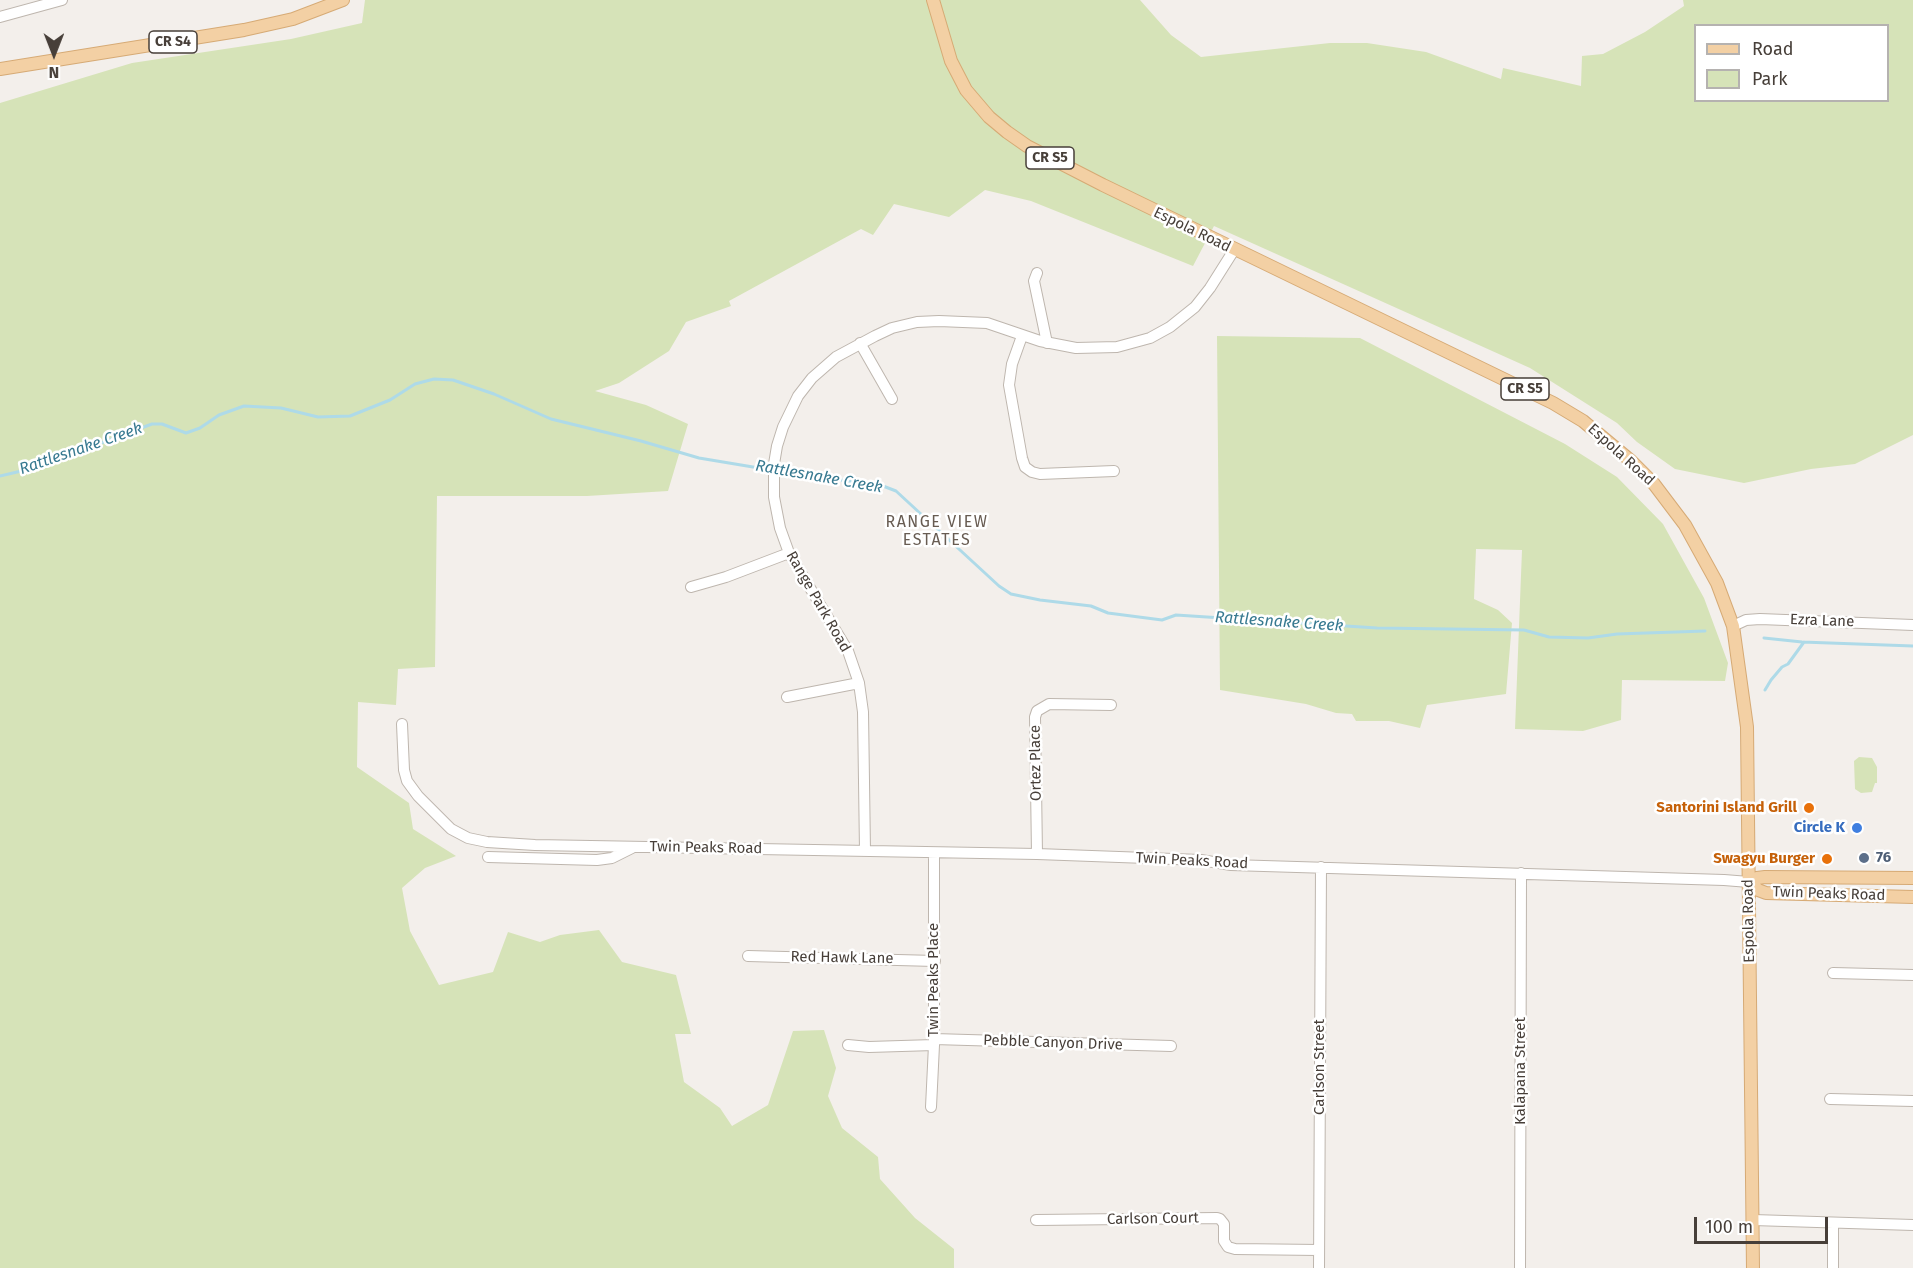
<!DOCTYPE html>
<html>
<head>
<meta charset="utf-8">
<style>
  body { margin:0 }
  #map { position:relative; width:1913px; height:1268px; overflow:hidden; background:#f3efeb; font-family:"Fira Sans",sans-serif }
  canvas { display:block }
  .legend { position:absolute; left:1694px; top:24px; width:195px; height:78px; box-sizing:border-box; background:#fff; border:2px solid #b5b2b0; margin:0; padding:8px 10px; list-style:none; font-size:18px; color:#473f39 }
  .legend li { display:flex; align-items:center; gap:12px; height:30px }
  .legend b { width:30px; border:2px solid #b5b2b0 }
  .north { position:absolute; left:24px; top:24px; width:60px; height:60px; -webkit-text-stroke:4px #fff; paint-order:stroke; rotate:180deg; font-size:16px; font-weight:700; line-height:24px; text-align:center; color:#473f39 }
  .north::after { content:''; display:block; margin:auto; width:21px; height:27px; background:#473f39; clip-path:polygon(50% 0,100% 100%,50% 72%,0 100%) }
  .scale { position:absolute; left:1694px; top:1217px; width:134px; height:27px; box-sizing:border-box; border:3px solid #473f39; border-top:0; padding-left:8px; font-size:18px; line-height:21px; white-space:nowrap; color:#473f39; -webkit-text-stroke:4px #fff; paint-order:stroke }
</style>
</head>
<body>
<div id="map">
<canvas width="1913" height="1268"></canvas>
<ul class="legend">
<li><b style="height:8px;background:#f3d0a4"></b>Road</li>
<li><b style="height:16px;background:#d6e3b8"></b>Park</li>
</ul>
<div class="north">N</div>
<div class="scale">100 m</div>
</div>
<script>
const c = document.querySelector('canvas').getContext('2d');
c.lineJoin = 'round';
function fill(path, color) { c.fillStyle = color; c.fill(path, 'evenodd'); }
const toPath = rows => new Path2D(rows.map(r => 'M' + r).join(''));
function stroke(path, color, width, dash) { c.strokeStyle = color; c.lineWidth = width; c.lineCap = dash ? 'butt' : 'round'; c.setLineDash(dash || []); c.stroke(path); }
function drawText(font, color, halo, rows, align = 'center') {
  c.font = font + ' "Fira Sans",sans-serif'; c.lineWidth = 5; c.setLineDash([]); c.textBaseline = 'middle'; c.strokeStyle = halo; c.fillStyle = color; for (const [text, x, y, turn = 0] of rows) {
    c.save(); c.translate(x, y); c.rotate((+turn || 0) * Math.PI / 180); c.textAlign = isNaN(turn) ? turn : align; if (halo) c.strokeText(text, 0, 0); c.fillText(text, 0, 0); c.restore();
  }
}
const green = toPath([
  [365,0,1140,0,1171,35,1201,57,1330,43,1367,43,1426,52,1501,79,1503,68,1581,86,1582,56,1603,54,1645,32,1684,6,1683,0,1913,0,1913,435,1855,464,1811,469,1744,483,1675,469,1637,442,1617,423,1530,368,1214,226,1193,266,1031,201,985,190,949,217,894,204,873,235,861,229,729,301,731,306,686,322,669,351,619,383,595,391,646,405,688,424,668,491,587,496,437,496,435,667,398,669,396,705,358,702,357,767,409,803,413,829,456,856,425,868,402,888,410,931,439,985,493,972,508,932,540,942,560,935,599,930,622,962,676,975,691,1034,675,1034,684,1082,720,1108,732,1126,768,1105,793,1031,824,1030,836,1068,828,1096,842,1128,878,1157,880,1179,915,1218,954,1249,954,1268,0,1268,0,103,132,63,291,39,362,23],
  [1696,26,1888,26,1888,100,1696,100],
  [1217,336,1360,338,1565,444,1617,477,1663,524,1704,598,1728,663,1725,681,1622,680,1621,720,1583,731,1515,729,1522,550,1476,549,1474,599,1498,610,1512,623,1506,694,1427,705,1420,728,1389,721,1356,721,1352,714,1336,713,1306,704,1220,690],
  [1859,757,1872,758,1877,767,1877,783,1875,783,1872,792,1861,793,1855,789,1854,761]
]);
const stream = toPath([
  [777,471,883,486,896,491,999,586,1011,594,1040,600,1091,606,1108,613,1162,620,1176,615,1377,628,1524,630,1549,637,1588,638,1617,634,1705,631],
  [0,476,34,468,152,424,162,424,186,433,200,428,219,415,244,406,281,408,318,417,350,416,390,400,415,384,434,379,453,380,494,394,551,419,641,441,699,458,771,470],
  [1764,638,1802,642,1913,646],
  [1765,690,1771,680,1782,667,1788,664,1804,642]
]);
const minor = toPath([
  [0,17,62,0],
  [1037,273,1034,281,1047,343],
  [1022,336,1012,364,1009,385,1022,458,1025,467,1032,472,1040,474,1114,471],
  [860,343,892,399],
  [691,587,726,577,789,553],
  [1733,626,1746,620,1760,619,1913,625],
  [787,697,859,683],
  [402,724,404,770,407,781,418,796,451,829,468,838,487,842,535,845,1037,854,1201,860,1231,865,1724,880,1749,882],
  [865,851,863,712,859,683,848,651,789,553,780,528,774,497,774,464,777,446,783,427,798,396,812,378,836,357,875,336,892,328,917,322,939,321,987,323,1040,341,1076,348,1117,347,1150,338,1170,327,1195,307,1210,288,1234,250],
  [1037,854,1035,717,1037,711,1049,704,1111,705],
  [488,857,597,860,612,858,632,848],
  [748,956,935,961],
  [1833,973,1913,975],
  [934,1039,1171,1046],
  [848,1045,869,1047,934,1045],
  [1830,1099,1913,1101],
  [931,1107,934,1045,934,853],
  [1036,1220,1217,1218,1220,1219,1224,1224,1224,1241,1228,1247,1235,1249,1319,1250],
  [1753,1220,1913,1225],
  [1833,1223,1833,1268],
  [1319,1268,1321,867],
  [1520,1268,1521,873]
]);
const major = toPath([
  [933,0,951,61,966,90,989,117,1007,132,1027,146,1103,185,1553,403,1583,421,1631,461,1654,484,1685,525,1717,583,1733,626,1747,727,1753,1268],
  [0,69,244,30,293,19,343,0],
  [1749,882,1758,890,1766,893,1913,897],
  [1749,882,1757,878,1765,877,1913,878]
]);
const markers = [
  [1809,808,6,"#e8710a"],
  [1857,828,6,"#3f7fe0"],
  [1864,858,6,"#5c6f8a"],
  [1827,859,6,"#e8710a"]
];
const shields = [
  [173,42,48],
  [1050,158,48],
  [1525,389,48]
];
const shieldNames = [
  ["CR S4",173,42],
  ["CR S5",1050,158],
  ["CR S5",1525,389]
];
const streetNames = [
  ["Espola Road",1192,230,26],
  ["Espola Road",1621,455,42],
  ["Range Park Road",818,602,60],
  ["Ezra Lane",1822,621,2],
  ["Ortez Place",1036,763,-91],
  ["Twin Peaks Road",706,848,1],
  ["Twin Peaks Road",1192,861,3],
  ["Twin Peaks Road",1829,894,2],
  ["Espola Road",1749,921,-91],
  ["Red Hawk Lane",842,958,1],
  ["Twin Peaks Place",934,980,-90],
  ["Pebble Canyon Drive",1053,1043,2],
  ["Carlson Street",1320,1067,-90],
  ["Kalapana Street",1521,1071,-90],
  ["Carlson Court",1153,1219,-1]
];
const foodNames = [
  ["Santorini Island Grill",1797,808],
  ["Swagyu Burger",1815,859]
];
const shopNames = [
  ["Circle K",1845,828]
];
const serviceNames = [
  ["76",1876,858]
];
const waterNames = [
  ["Rattlesnake Creek",81,449,-19],
  ["Rattlesnake Creek",819,477,10],
  ["Rattlesnake Creek",1279,622,4]
];
const neighbourhoodNames = [
  ["RANGE VIEW",937,523],
  ["ESTATES",937,541]
];
fill(green, '#d6e3b8');
stroke(stream, '#aedae8', 3);
stroke(minor, '#beb6ae', 12);
stroke(major, '#d6aa75', 14);
stroke(minor, '#fff', 10);
stroke(major, '#f3d0a4', 12);
for (const [x, y, r, color] of markers) { const dot = new Path2D(); dot.arc(x, y, r, 0, 2 * Math.PI); c.fillStyle = color; c.fill(dot); stroke(dot, '#fff', 2); }
for (const [x, y, w] of shields) { const box = new Path2D(); box.roundRect(x - w / 2, y - 11, w, 22, 4.5); c.fillStyle = '#fff'; c.fill(box); stroke(box, '#473f39', 1.5); }
drawText('bold 14px', '#473f39', null, shieldNames);
drawText('15px', '#473f39', '#fff', streetNames);
drawText('bold 15px', '#c56008', '#fff', foodNames, 'right');
drawText('bold 15px', '#366cbe', '#fff', shopNames, 'right');
drawText('bold 15px', '#4e5e75', '#fff', serviceNames, 'left');
drawText('italic 16px', '#377990', '#fff', waterNames);
c.letterSpacing = '1.5px';
drawText('16px', '#685c52', '#fff', neighbourhoodNames);
c.letterSpacing = '0px';
</script>
</body>
</html>
